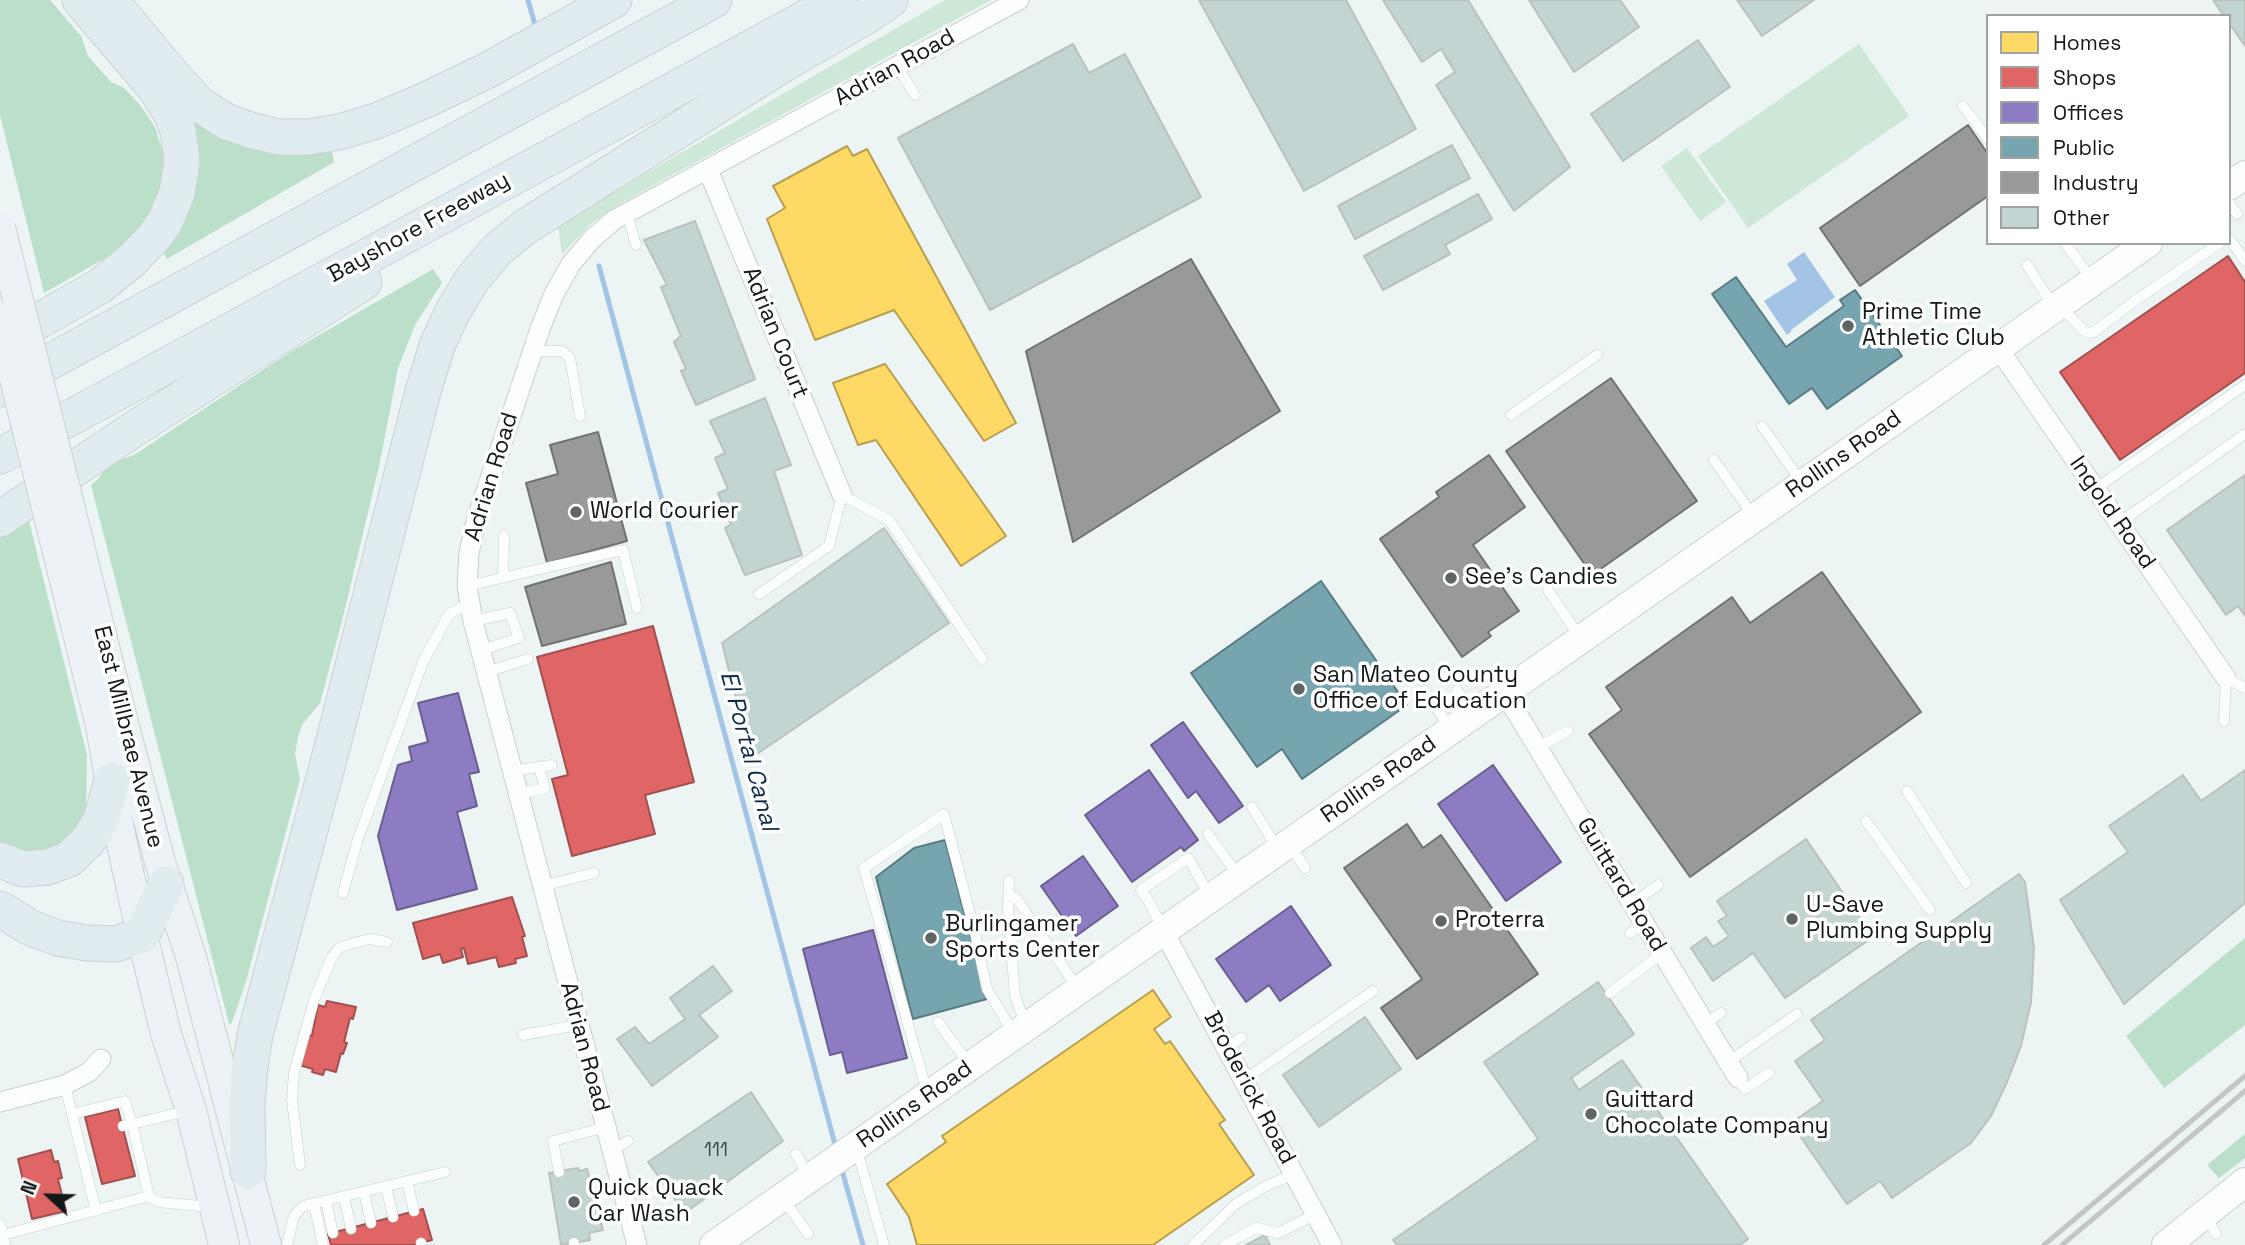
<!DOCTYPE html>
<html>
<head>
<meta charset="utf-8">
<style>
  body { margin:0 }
  #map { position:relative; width:2245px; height:1245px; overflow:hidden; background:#ecf4f4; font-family:"Space Grotesk",sans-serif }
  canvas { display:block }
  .legend { position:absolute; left:1986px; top:14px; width:245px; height:231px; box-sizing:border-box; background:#fff; border:2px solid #a1a3a3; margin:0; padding:9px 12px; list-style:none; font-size:21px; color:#131819 }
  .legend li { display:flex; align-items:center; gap:14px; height:35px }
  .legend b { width:35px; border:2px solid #a1a3a3 }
  .north { position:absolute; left:14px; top:1161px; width:70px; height:70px; -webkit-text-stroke:5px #fff; paint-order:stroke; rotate:292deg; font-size:19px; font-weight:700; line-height:28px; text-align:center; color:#131819 }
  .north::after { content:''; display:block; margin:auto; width:24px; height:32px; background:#131819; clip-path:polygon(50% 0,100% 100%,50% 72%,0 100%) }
</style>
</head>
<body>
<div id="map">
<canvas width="2245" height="1245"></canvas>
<ul class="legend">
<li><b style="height:19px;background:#ffd966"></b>Homes</li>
<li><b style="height:19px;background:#e06666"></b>Shops</li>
<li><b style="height:19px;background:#8e7cc3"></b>Offices</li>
<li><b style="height:19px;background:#76a5af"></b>Public</li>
<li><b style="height:19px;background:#999"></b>Industry</li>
<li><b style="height:19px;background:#c2d5d2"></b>Other</li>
</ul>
<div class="north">N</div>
</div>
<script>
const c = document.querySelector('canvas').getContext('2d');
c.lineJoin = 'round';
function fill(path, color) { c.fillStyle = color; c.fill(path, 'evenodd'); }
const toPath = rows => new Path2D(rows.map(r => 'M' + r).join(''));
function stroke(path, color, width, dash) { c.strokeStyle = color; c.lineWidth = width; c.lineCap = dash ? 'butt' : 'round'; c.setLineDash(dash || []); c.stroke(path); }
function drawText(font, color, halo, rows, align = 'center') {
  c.font = font + ' "Space Grotesk",sans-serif'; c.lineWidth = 7; c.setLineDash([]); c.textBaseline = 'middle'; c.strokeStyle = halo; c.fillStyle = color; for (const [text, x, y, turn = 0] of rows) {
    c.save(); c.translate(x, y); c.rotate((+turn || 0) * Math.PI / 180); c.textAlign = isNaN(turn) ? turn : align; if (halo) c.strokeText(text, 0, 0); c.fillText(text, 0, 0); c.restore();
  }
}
const green = toPath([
  [945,0,991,0,625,201,592,223,562,254,558,227,622,187],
  [1859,44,1909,116,1748,228,1698,156],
  [1687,148,1726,202,1700,221,1661,166]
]);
const forest = toPath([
  [0,0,50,0,81,36,88,56,111,82,124,88,140,105,155,127,164,156,161,192,149,221,118,251,44,293,0,115],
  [194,122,220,136,253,148,306,155,332,151,334,162,167,259,159,244,183,131],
  [433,269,442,283,415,325,398,368,380,462,344,613,320,703,302,725,298,737,295,754,300,779,247,978,235,1014,231,1024,229,1024,91,485,99,478,108,464,134,455,290,352],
  [28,517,87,755,86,813,80,827,46,857,0,851,0,538],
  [2245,938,2245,1025,2164,1088,2126,1036],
  [2245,1134,2245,1158,2219,1178,2207,1165]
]);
const water = toPath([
  [1804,252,1835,297,1791,330,1791,332,1787,335,1764,301,1797,280,1787,264]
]);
const homes = toPath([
  [847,146,853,156,867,149,1016,423,984,441,894,310,815,340,767,219,785,208,773,186,847,146],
  [885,364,1006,536,961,566,876,440,858,445,833,383,885,364],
  [1153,990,1171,1017,1154,1029,1165,1044,1170,1041,1225,1120,1219,1124,1254,1175,1153,1245,917,1245,909,1217,887,1184,946,1142,942,1136,1153,990]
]);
const shops = toPath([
  [2228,256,2245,282,2245,373,2120,460,2060,372,2228,256],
  [653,626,694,782,645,795,655,834,572,856,552,779,568,775,537,657,653,626],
  [512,897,525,936,522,937,527,956,515,959,516,963,499,967,496,957,468,964,464,948,461,949,463,957,443,963,440,954,423,959,413,923,512,897],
  [327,1001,356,1007,353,1019,350,1018,344,1042,347,1043,343,1054,341,1053,336,1072,325,1069,323,1075,312,1072,313,1069,299,1065,307,1035,312,1036,318,1005,325,1007,327,1001],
  [118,1109,135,1176,102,1184,85,1117,118,1109],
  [51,1150,54,1162,58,1161,62,1178,58,1179,66,1211,32,1219,18,1159,51,1150],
  [423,1209,432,1240,413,1245,331,1245,328,1234,423,1209]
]);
const offices = toPath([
  [458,693,479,772,469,774,477,806,457,812,477,889,397,910,378,836,398,765,412,761,409,747,428,742,418,703,458,693],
  [1183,722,1243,806,1219,823,1196,791,1188,798,1151,745,1183,722],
  [1493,765,1561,862,1506,901,1438,804,1493,765],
  [1149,770,1198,840,1184,851,1181,847,1132,882,1085,815,1149,770],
  [1083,856,1118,906,1076,936,1041,886,1083,856],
  [1291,906,1331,965,1280,1001,1269,985,1246,1002,1216,959,1291,906],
  [873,930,907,1058,847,1073,842,1052,830,1055,803,949,873,930]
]);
const public = toPath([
  [1736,277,1786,347,1844,306,1840,300,1855,290,1902,356,1827,409,1812,388,1789,404,1712,294,1736,277],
  [1321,581,1407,705,1302,779,1282,749,1257,767,1191,673,1321,581],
  [945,840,987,999,913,1019,876,877,914,848,945,840]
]);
const industry = toPath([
  [1968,125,1988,154,1988,196,1860,286,1820,228,1968,125],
  [1191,259,1280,411,1073,542,1026,351,1191,259],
  [1611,378,1697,501,1592,575,1506,451,1611,378],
  [598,432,627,541,547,563,526,483,558,474,550,445,598,432],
  [1489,455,1525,507,1473,545,1519,611,1488,632,1491,636,1462,657,1380,539,1439,497,1436,492,1489,455],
  [611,562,626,624,542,646,525,587,611,562],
  [1822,572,1921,712,1690,877,1589,734,1622,710,1606,687,1732,597,1750,623,1822,572],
  [1407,824,1423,848,1441,835,1538,974,1417,1059,1381,1008,1422,979,1344,868,1407,824]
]);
const stream = toPath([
  [528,0,535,25],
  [599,266,836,1148],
  [841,1167,863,1245]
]);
const building = toPath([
  [1199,0,1346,0,1416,129,1304,191,1199,0],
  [1383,0,1468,0,1570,167,1514,211,1436,85,1455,72,1441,49,1422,62,1383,0],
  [1529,0,1620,0,1639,27,1574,72,1529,0],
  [1737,0,1814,0,1762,36,1737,0],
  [2213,0,2245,0,2245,46,2229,23,2229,16,2224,16,2213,0],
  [1698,40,1730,87,1623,161,1591,114,1698,40],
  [1073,44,1089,73,1125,54,1201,197,990,310,898,138,1073,44],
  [1452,145,1470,178,1355,239,1338,206,1452,145],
  [1478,194,1492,219,1445,245,1450,254,1383,290,1364,256,1478,194],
  [695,221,755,379,696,405,681,371,686,369,674,342,681,336,661,287,667,285,644,240,695,221],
  [765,398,791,465,774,471,802,555,745,575,725,528,731,524,718,493,728,489,715,458,725,453,710,421,765,398],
  [2245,475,2245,616,2238,606,2226,615,2167,530,2245,475],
  [884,528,949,623,751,758,722,643,884,528],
  [2245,770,2245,903,2124,1004,2060,900,2128,852,2109,826,2183,775,2201,801,2245,770],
  [1806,839,1873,937,1785,998,1753,953,1713,981,1691,948,1706,937,1713,947,1729,936,1718,921,1727,916,1717,901,1806,839],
  [2019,874,2025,882,2034,949,2031,1002,2021,1046,2007,1082,1991,1116,1971,1143,1892,1198,1880,1181,1847,1204,1791,1123,1823,1101,1795,1061,1825,1040,1811,1020,2019,874],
  [713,966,732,991,699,1015,718,1037,652,1086,617,1039,635,1027,649,1044,685,1019,670,998,713,966],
  [1598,982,1634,1034,1571,1078,1579,1090,1622,1060,1748,1239,1740,1245,1397,1245,1393,1240,1538,1139,1484,1062,1598,982],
  [1365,1017,1401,1069,1319,1127,1283,1075,1365,1017],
  [751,1092,783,1141,685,1213,648,1162,751,1092],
  [578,1168,579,1171,587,1169,603,1230,589,1233,590,1240,561,1245,549,1173,578,1168],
  [1265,1235,1270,1245,1246,1245,1265,1235]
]);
const lane = toPath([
  [898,67,915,95],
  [1963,106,1988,139],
  [2229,203,2237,214],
  [627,213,636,245],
  [2229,238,2245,261],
  [2065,243,2093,281],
  [2027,265,2054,307],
  [2060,306,2082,329,2088,333,2094,332,2136,300,2220,243],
  [533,351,562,351,570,358,580,416],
  [1511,415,1597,355],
  [1762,426,1802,483],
  [1714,460,1754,517],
  [2095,489,2245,385],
  [2119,523,2245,434],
  [503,577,504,536],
  [467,586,623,550,637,608],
  [1548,590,1579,636],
  [759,594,829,546,842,495,889,520,982,659],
  [473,621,510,613,519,638,481,650],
  [486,672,528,659],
  [1457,690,1473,713],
  [1435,706,1451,729],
  [2224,721,2226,678,2245,688],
  [1537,748,1568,731],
  [512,771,552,765],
  [1907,791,1966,883],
  [518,794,545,788,539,767],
  [1252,807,1277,848],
  [1866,821,1930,910],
  [1208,834,1238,875],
  [1290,845,1305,868],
  [1009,881,1008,906,1015,996,1025,1023],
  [542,886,594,873],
  [343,893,358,839,423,662,449,614,470,603],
  [1009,894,1017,899,1078,989],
  [1632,904,1658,885],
  [1162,928,1151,905,1141,890,1188,858,1210,896],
  [1630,933,1644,923],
  [1610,993,1662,953],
  [938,1022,969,1064],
  [1705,1024,1721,1013],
  [523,1035,578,1025],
  [1227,1047,1241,1038],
  [1728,1062,1797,1014],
  [1738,1078,1745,1089,1769,1073],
  [1244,1080,1373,991],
  [65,1085,72,1114],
  [927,1092,864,868,944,814,974,928,987,989,1014,1034],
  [123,1126,132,1124,149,1196,158,1202,210,1207],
  [612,1150,628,1141],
  [857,1150,884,1245],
  [796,1154,808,1175],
  [300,1165,292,1100,294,1073,314,1000,332,957,340,947,369,939,387,942],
  [559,1172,553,1141,606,1127],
  [407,1181,414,1211],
  [386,1186,393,1217],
  [364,1192,371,1223],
  [344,1197,351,1229],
  [784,1200,808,1234],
  [326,1201,333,1233],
  [314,1203,323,1245],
  [96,1211,72,1114,125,1101,132,1124,187,1111],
  [2207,1217,2216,1234],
  [0,1224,5,1245],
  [3,1235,149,1196],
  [421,1243,422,1245],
  [574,1243,574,1245],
  [287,1245,294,1216,303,1206,445,1172],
  [1193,1245,1237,1203,1266,1186,1294,1174],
  [1225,1245,1256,1228,1278,1233,1316,1214]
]);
const street = toPath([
  [708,170,842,495],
  [1998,348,2226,678],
  [1504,692,1738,1078],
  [1164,932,1332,1245],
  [0,1102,65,1085,89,1072,101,1059],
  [637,1245,473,621,467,586,469,553,476,521,540,329,554,294,571,264,592,239,614,220,1019,0]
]);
const secondary = toPath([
  [2229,186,2245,175],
  [714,1245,2148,243],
  [2166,1245,2245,1182]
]);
const primary = toPath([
  [121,715,160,862,191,957,266,1245],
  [101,726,120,835,142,935,166,1034,191,1110,224,1245]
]);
const highway = toPath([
  [110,0,175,78,200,105,227,122,253,131,279,137,309,137,339,132,376,121,428,99,488,70,614,0],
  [0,343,100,286,131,261,155,236,165,222,177,193,182,161,178,131,172,115,155,88,80,0],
  [0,389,714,0],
  [0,456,839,0],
  [0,519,134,429,364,282],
  [0,860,23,869,48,867,69,859,88,841,101,820,112,780],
  [0,909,31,928,58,938,87,943,116,944,142,935,166,884],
  [248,1171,247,1102,250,1068,255,1035,333,744,422,395,437,346,452,313,471,281,496,251,525,227,785,63,865,17,890,0]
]);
const rail = toPath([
  [2044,1245,2245,1076],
  [2062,1245,2245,1091]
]);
const primaryBridge = toPath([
  [0,227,121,715],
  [0,318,101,726]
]);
const markers = [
  [1848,326,7,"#5f6566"],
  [576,512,7,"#5f6566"],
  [1451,578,7,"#5f6566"],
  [1299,689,7,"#5f6566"],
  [1792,919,7,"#5f6566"],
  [1441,921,7,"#5f6566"],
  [931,938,7,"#5f6566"],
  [1591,1114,7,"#5f6566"],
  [574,1202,7,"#5f6566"]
];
const numberNames = [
  ["111",716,1151]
];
const streetNames = [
  ["Adrian Road",895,68,-29],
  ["Bayshore Freeway",419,228,-29],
  ["Adrian Court",775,333,68],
  ["Rollins Road",1844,455,-35],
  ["Adrian Road",492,477,-73],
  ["Ingold Road",2112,513,55],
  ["East Millbrae Avenue",128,737,76],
  ["Rollins Road",1379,780,-35],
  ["Guittard Road",1621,885,59],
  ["Adrian Road",584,1047,75],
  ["Broderick Road",1249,1088,62],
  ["Rollins Road",915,1105,-35]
];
const poiNames = [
  ["Prime Time",1862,313],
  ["Athletic Club",1862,339],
  ["World Courier",590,512],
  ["See’s Candies",1465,578],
  ["San Mateo County",1313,676],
  ["Office of Education",1313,702],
  ["U-Save",1806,906],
  ["Plumbing Supply",1806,932],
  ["Proterra",1455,921],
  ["Burlingamer",945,925],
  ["Sports Center",945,951],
  ["Guittard",1605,1101],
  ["Chocolate Company",1605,1127],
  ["Quick Quack",588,1189],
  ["Car Wash",588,1215]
];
const waterNames = [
  ["El Portal Canal",748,751,75]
];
fill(green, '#cde8d7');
fill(forest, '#bcdfca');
fill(water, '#a3c4e4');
fill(homes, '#ffd966');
stroke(homes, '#b89f4f', 2);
fill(shops, '#e06666');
stroke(shops, '#a24f4f', 2);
fill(offices, '#8e7cc3');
stroke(offices, '#695e90', 2);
fill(public, '#76a5af');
stroke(public, '#587b82', 2);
fill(industry, '#999');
stroke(industry, '#717273', 2);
stroke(stream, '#a3c4e4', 5);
fill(building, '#c2d5d2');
stroke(building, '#bac1c0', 2);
stroke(lane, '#c9cfcf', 11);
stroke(street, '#c9cfcf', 21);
stroke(secondary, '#c9cfcf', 30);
stroke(primary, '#cdd1d2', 32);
stroke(highway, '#cdd1d2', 37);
stroke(lane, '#fcfdfd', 10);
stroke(street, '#fcfdfd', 19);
stroke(secondary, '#fcfdfd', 28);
stroke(primary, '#ecf2f5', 30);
stroke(highway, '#e1ecf0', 35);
stroke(rail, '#c4c6c6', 5);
stroke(primaryBridge, '#cdd1d2', 32, []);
stroke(primaryBridge, '#ecf2f5', 30);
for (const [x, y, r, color] of markers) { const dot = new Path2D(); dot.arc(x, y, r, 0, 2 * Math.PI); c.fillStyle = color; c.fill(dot); stroke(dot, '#fff', 2.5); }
drawText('19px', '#3f4747', null, numberNames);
drawText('23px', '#131819', '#fff', streetNames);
drawText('23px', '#131819', '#fff', poiNames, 'left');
drawText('italic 24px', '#0c2c4a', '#fff', waterNames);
</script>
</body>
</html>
